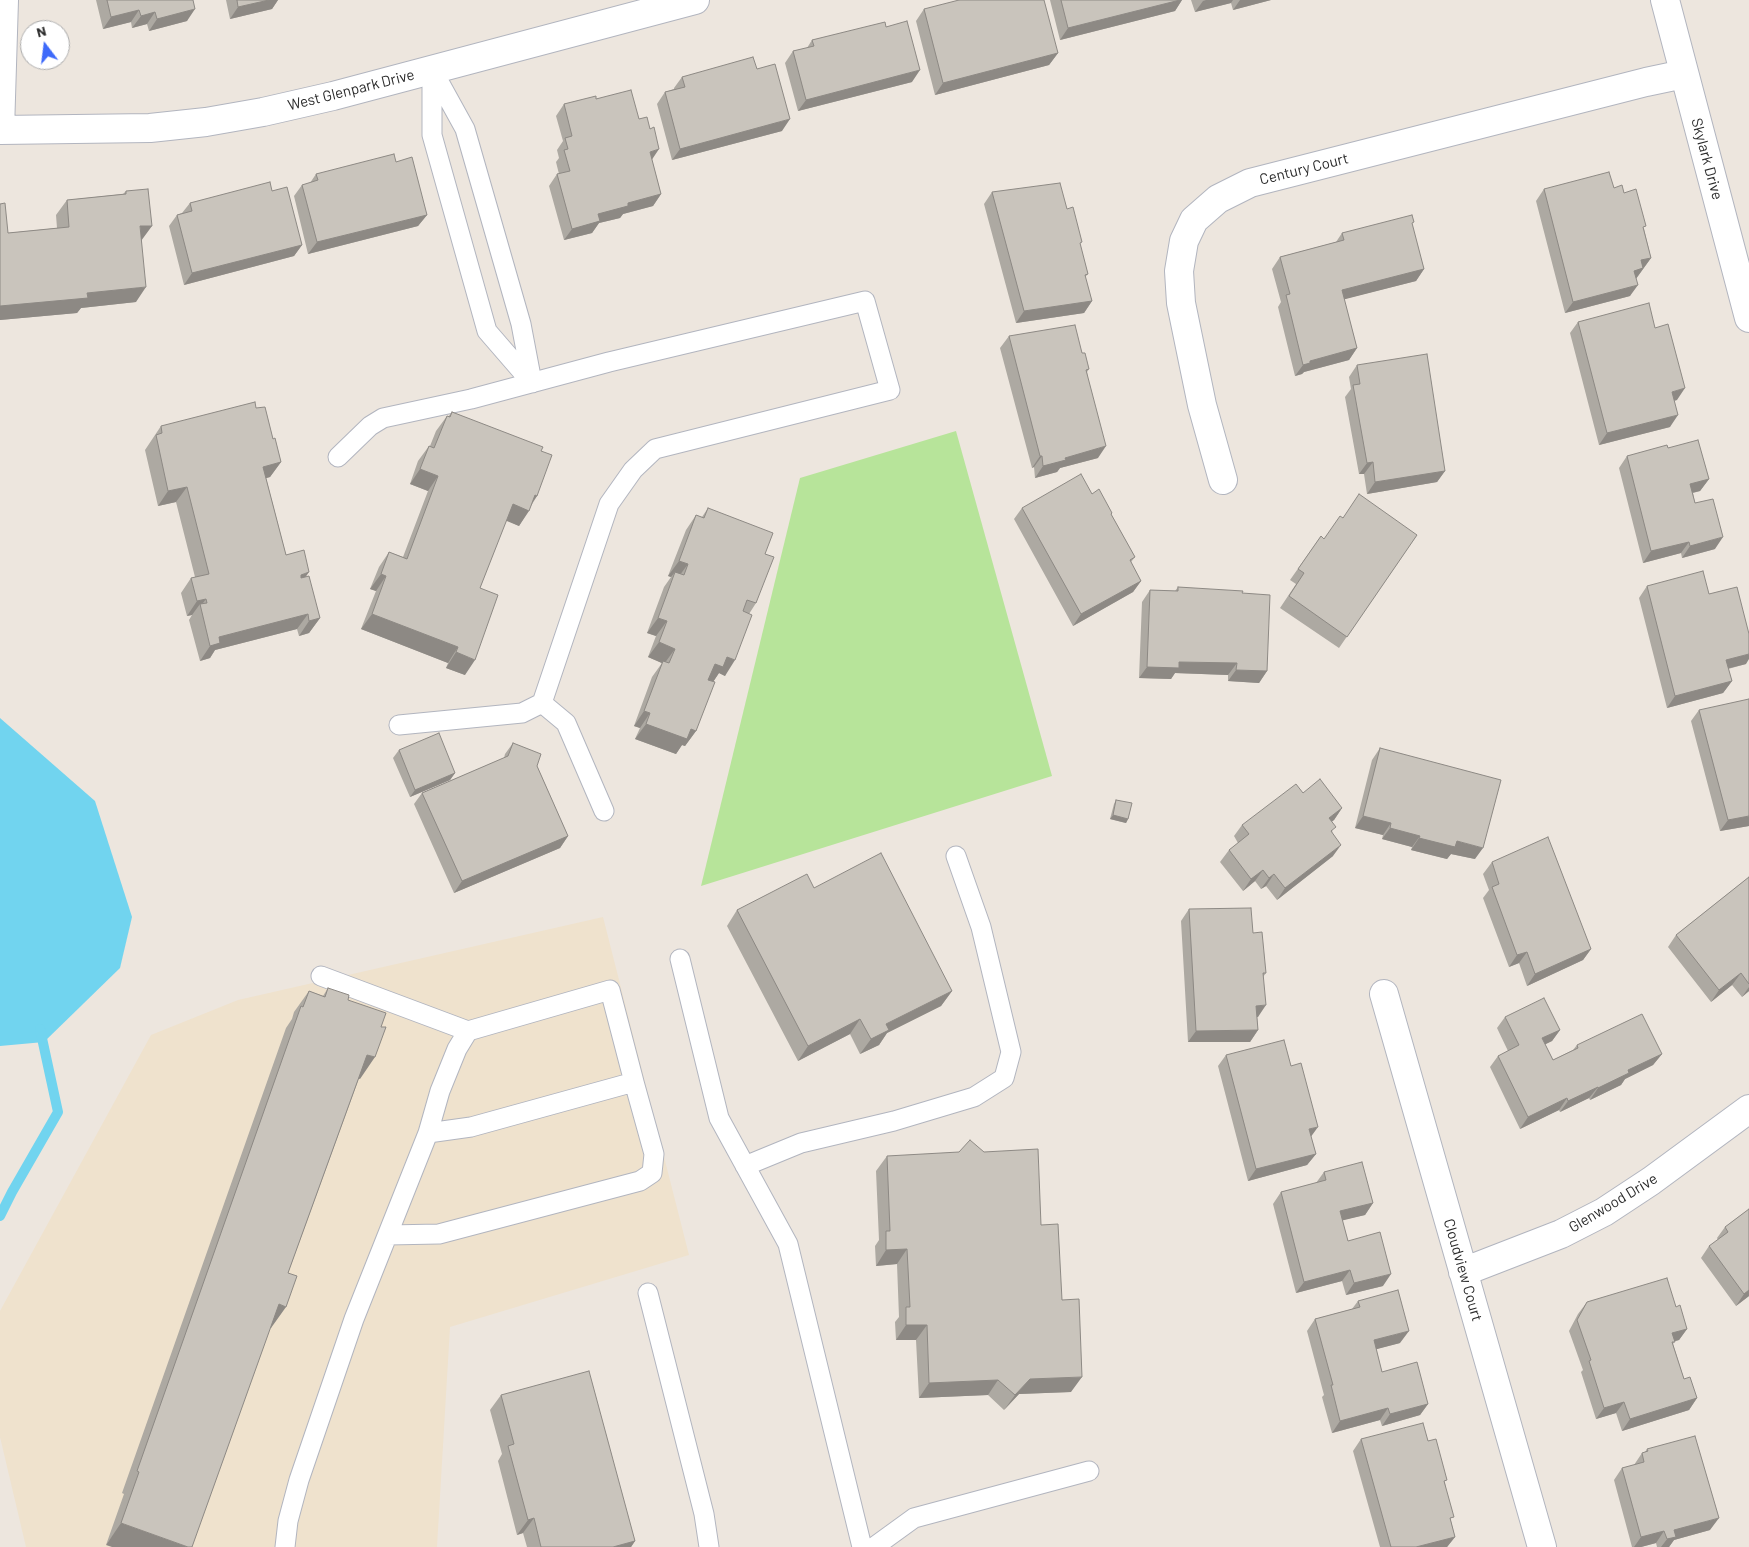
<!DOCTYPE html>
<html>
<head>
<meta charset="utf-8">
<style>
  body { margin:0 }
  #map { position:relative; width:1749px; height:1547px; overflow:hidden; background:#ede6de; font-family:Barlow,sans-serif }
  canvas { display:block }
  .north { position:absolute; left:20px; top:20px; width:50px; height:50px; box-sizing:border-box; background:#fff; border:1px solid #ababab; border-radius:50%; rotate:345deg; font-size:14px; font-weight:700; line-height:20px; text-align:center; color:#2c2c2c }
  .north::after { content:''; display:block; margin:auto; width:18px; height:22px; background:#3e6afa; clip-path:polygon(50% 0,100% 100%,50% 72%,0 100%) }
</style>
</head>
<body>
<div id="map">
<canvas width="1749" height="1547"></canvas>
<div class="north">N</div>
</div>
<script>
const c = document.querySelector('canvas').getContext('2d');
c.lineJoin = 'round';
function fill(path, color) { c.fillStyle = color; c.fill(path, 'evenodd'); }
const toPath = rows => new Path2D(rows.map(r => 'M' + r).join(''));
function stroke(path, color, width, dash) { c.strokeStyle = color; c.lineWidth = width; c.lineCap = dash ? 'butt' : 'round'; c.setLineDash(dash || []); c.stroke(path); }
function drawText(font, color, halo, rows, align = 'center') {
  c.font = font + ' Barlow,sans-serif'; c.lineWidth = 4.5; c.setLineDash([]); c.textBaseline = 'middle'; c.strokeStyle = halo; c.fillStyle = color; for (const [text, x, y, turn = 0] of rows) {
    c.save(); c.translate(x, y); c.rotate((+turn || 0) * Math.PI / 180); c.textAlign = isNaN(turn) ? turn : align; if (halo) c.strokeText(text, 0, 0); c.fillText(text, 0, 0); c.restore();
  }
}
const education = toPath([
  [603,917,689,1255,450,1327,437,1547,26,1547,0,1437,0,1311,151,1035,238,1000]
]);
const green = toPath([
  [956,431,1052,776,701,886,800,478]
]);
const water = toPath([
  [0,718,95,801,132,917,120,968,44,1042,0,1046]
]);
const stream = toPath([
  [0,1216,12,1192,58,1112,40,1029]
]);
const lane = toPath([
  [432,69,432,135,487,331,532,383],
  [433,71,465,129,521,324,532,382],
  [338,457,370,426,383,418,471,399,609,362,865,301,890,390,655,449,633,470,609,504,542,703,566,723,604,811],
  [399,725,522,713,542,703],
  [680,959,719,1118,788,1244,862,1547],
  [321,976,468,1031],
  [745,1166,801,1143,894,1121,974,1097,1004,1078,1011,1052,981,927,956,856],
  [388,1235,439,1234,640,1181,652,1173,654,1154,634,1082],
  [648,1293,704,1514,709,1547],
  [285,1547,288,1521,299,1480,354,1319,428,1133,440,1091,457,1049,468,1031,610,990,634,1082,471,1127,428,1133],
  [874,1547,914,1518,1089,1471]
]);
const street = toPath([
  [1665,0,1749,318],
  [0,130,150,128,206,122,263,112,333,96,695,0],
  [0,130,4,0],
  [1223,480,1202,405,1181,303,1179,271,1184,241,1194,220,1218,199,1250,183,1646,82,1684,74],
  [1384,994,1542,1547],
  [1463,1272,1561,1234,1604,1212,1651,1181,1749,1109]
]);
const wall = toPath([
  [96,0,193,0,187,21,149,31,147,24,132,28,131,22,103,29],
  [226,0,278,0,272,9,230,19],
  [1050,0,1182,0,1175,11,1060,40],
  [1191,0,1271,0,1233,10,1231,3,1195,12],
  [924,9,1058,53,1049,65,935,95,916,21],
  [886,27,912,82,798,111,785,63,793,51,807,48,812,40],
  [757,69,782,131,672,160,657,104,665,92,674,89,674,88,682,77],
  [596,99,639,119,652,160,661,194,653,206,623,214,620,218,599,223,592,233,564,240,549,186,557,174,559,174,556,162,559,158,557,150,563,141,556,116,564,104],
  [396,162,427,215,418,226,308,254,294,196,302,185,310,183,316,174],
  [1614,188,1624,193,1644,229,1651,258,1636,279,1630,296,1565,313,1536,201,1544,189],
  [126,191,142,240,136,302,81,308,77,313,0,320,0,204,8,233,57,228,56,215,67,200,123,194],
  [272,191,302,245,294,256,184,285,169,226,177,215,182,213,190,203],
  [992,192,1067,209,1080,245,1088,274,1085,277,1092,301,1084,313,1016,323,984,204],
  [1412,225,1424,269,1416,281,1344,299,1357,348,1349,360,1304,372,1302,374,1295,376,1278,307,1281,302,1272,269,1280,257,1336,242,1342,233],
  [1578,322,1655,328,1677,400,1674,401,1670,427,1599,445,1570,333],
  [1009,336,1082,353,1089,369,1087,372,1098,458,1060,468,1057,472,1035,478,1034,467,1032,468,1000,348],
  [1357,365,1445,471,1437,482,1367,494,1364,474,1359,474,1345,397,1351,389,1349,377],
  [256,408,273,439,281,462,270,477,266,478,286,555,306,577,320,618,309,633,299,636,297,629,215,650,210,658,200,661,189,620,192,615,187,616,181,593,191,578,195,577,176,502,158,506,145,450,161,426],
  [452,412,541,451,537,496,519,526,506,520,480,588,465,675,446,668,448,663,361,629,376,591,370,589,379,567,389,552,403,557,428,491,410,484,418,461,429,446,430,446,436,431,447,416,448,417],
  [1668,448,1709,479,1700,491,1693,493,1695,503,1715,549,1682,558,1681,553,1643,563,1619,468,1627,456],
  [1092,494,1112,513,1111,514,1135,557,1131,562,1141,581,1133,592,1073,626,1014,519,1022,508],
  [708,508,765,554,756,603,749,614,725,676,719,673,713,682,696,731,685,746,682,745,676,754,635,739,640,728,634,726,652,677,662,663,648,657,656,636,647,633,664,587,671,577,668,576,686,530,696,515,702,517],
  [1343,517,1417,535,1339,648,1280,608,1296,584,1290,580,1321,536,1324,539],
  [1647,586,1709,594,1746,664,1728,669,1732,681,1723,693,1667,708,1639,598],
  [1178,587,1242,593,1267,671,1259,683,1228,681,1228,675,1175,673,1171,679,1139,678,1142,602,1150,590,1175,591],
  [1699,710,1749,826,1720,831,1691,721],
  [513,743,537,766,568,836,560,848,454,893,414,804,422,793,504,758,505,754],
  [1380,748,1475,859,1451,854,1447,859,1411,850,1412,847,1382,839,1383,835,1355,828,1372,760],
  [399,750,455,773,450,780,410,797,393,758],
  [1303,793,1342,808,1334,820,1332,821,1333,856,1277,900,1266,886,1261,889,1255,881,1243,891,1220,862,1229,850,1238,843,1234,836,1242,825],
  [1116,800,1128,819,1126,823,1110,819,1114,804],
  [1492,862,1591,949,1583,960,1527,986,1519,963,1509,967,1483,898,1489,890,1483,874],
  [1749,877,1749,991,1742,997,1732,985,1711,1002,1668,947,1676,935],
  [814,888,952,991,941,1006,887,1033,879,1045,860,1054,850,1034,798,1061,727,926,737,910],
  [1189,909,1253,933,1266,973,1263,977,1258,1017,1257,1017,1258,1030,1250,1042,1188,1042,1181,921],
  [328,988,348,1000,360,1079,359,1078,288,1273,271,1328,270,1328,106,1545,124,1494,122,1493,286,1028,292,1019,294,1012,309,991,323,996],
  [1505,1017,1560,1030,1552,1041,1545,1044,1553,1060,1573,1050,1577,1045,1662,1054,1653,1065,1625,1079,1621,1085,1590,1100,1589,1098,1560,1112,1559,1110,1520,1129,1490,1067,1498,1056,1508,1051,1497,1028],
  [1226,1055,1311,1137,1316,1154,1307,1165,1248,1181,1218,1066],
  [887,1156,1041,1225,1062,1300,1071,1392,1019,1394,1004,1410,988,1395,919,1398,916,1340,896,1340,895,1322,899,1317,897,1264,876,1266,875,1246,879,1240,876,1171],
  [1324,1172,1373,1203,1365,1215,1342,1220,1348,1241,1383,1286,1346,1295,1342,1281,1296,1293,1273,1204,1281,1192,1316,1183],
  [1749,1209,1749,1296,1736,1306,1701,1258,1709,1246,1718,1240,1717,1238,1725,1227],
  [1358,1301,1400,1343,1376,1349,1382,1372,1428,1404,1420,1415,1382,1426,1380,1420,1332,1433,1322,1397,1324,1395,1307,1331,1315,1319,1352,1309],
  [1587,1302,1676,1307,1687,1329,1679,1340,1675,1341,1673,1344,1684,1379,1697,1398,1689,1410,1622,1431,1616,1413,1596,1419,1581,1372,1583,1370,1569,1331,1578,1314],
  [501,1395,635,1541,631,1547,527,1547,523,1533,517,1535,498,1461,502,1454,490,1410],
  [1361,1439,1428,1441,1445,1483,1451,1521,1455,1537,1447,1547,1380,1547,1353,1451],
  [1647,1449,1710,1530,1674,1540,1669,1547,1657,1547,1656,1543,1641,1547,1632,1547,1614,1480,1622,1468,1634,1465,1642,1453,1645,1452]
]);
const shadedWall = toPath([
  [269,0,278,0,272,9,230,19,238,7],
  [1180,0,1182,0,1175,11,1060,40,1068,28],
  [1206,0,1233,0,1231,3,1195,12,1203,1],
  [1240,0,1271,0,1233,10],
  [195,9,187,21,149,31,157,19],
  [139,10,131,22,103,29,111,17],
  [155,12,147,24,132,28,141,16],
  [1058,53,1049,65,935,95,943,83],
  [920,70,912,82,798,111,806,100],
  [790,119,782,131,672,160,680,149],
  [659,149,651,161,650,152],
  [661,194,653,206,623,214,620,218,599,223,592,233,564,240,572,229,598,214,628,203],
  [427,215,418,226,308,254,317,242],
  [140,226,152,226,141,241],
  [302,245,294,256,184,285,192,273],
  [1651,258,1635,280,1626,282,1641,260],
  [1424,269,1416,281,1334,302,1342,290],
  [1638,285,1630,296,1565,313,1573,302],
  [146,287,136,302,81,308,77,313,0,320,0,306,87,293],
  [1092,301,1084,313,1016,323,1024,311],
  [1357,348,1349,360,1304,372,1302,374,1295,376,1303,365,1310,361],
  [1685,388,1677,400,1663,403,1672,392],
  [1678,415,1670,427,1599,445,1607,433],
  [1106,446,1098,458,1060,468,1057,472,1035,478,1043,466,1065,458],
  [1040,456,1042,456,1034,467,1032,468],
  [281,462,270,477,253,482,263,467],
  [1373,462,1364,474,1359,474,1367,463],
  [420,469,438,476,428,491,410,484],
  [1445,471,1437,482,1367,494,1375,482],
  [1709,479,1700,491,1682,495,1690,484],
  [187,487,176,502,158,506,168,491],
  [535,495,537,496,527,510,529,511,519,526,502,519,513,504],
  [1723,537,1715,549,1682,558,1690,546],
  [1689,542,1681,553,1643,563,1651,551],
  [679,561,688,564,677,579,675,572,671,577,668,576],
  [309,572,298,588,301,575],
  [381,574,386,576,376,591,370,589],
  [1141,581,1133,592,1073,626,1081,614],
  [206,599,200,607,200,604,192,615,187,616,197,601],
  [308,614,297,629,215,650,210,658,200,661,210,646,219,637],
  [372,614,458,647,448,663,361,629],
  [320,618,309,633,299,636,309,621],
  [658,618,667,621,656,636,647,633],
  [659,642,675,649,664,664,648,657],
  [456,652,475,660,465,675,446,668],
  [1749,654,1749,659,1746,664,1718,671,1726,660],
  [727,657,735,660,725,676,719,673,713,682,704,679,715,664],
  [1179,662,1237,663,1228,675,1175,673,1171,679,1139,678,1147,667],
  [1236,670,1267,671,1259,683,1228,681],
  [1732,681,1723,693,1667,708,1675,696],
  [644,711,650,713,640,728,634,726],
  [646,724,691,729,696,731,685,746,682,745,676,754,635,739],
  [455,773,450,780,410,797,415,790],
  [1342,808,1334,820,1321,830,1329,818],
  [1113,815,1128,819,1126,823,1110,819],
  [1363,816,1391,823,1383,835,1355,828],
  [1749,816,1749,826,1720,831,1728,820],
  [1390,828,1420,836,1412,847,1382,839],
  [568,836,560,848,454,893,462,881],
  [1419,838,1457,841,1483,848,1475,859,1451,854,1447,859,1411,850],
  [1341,845,1333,856,1277,900,1285,888],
  [1263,870,1255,881,1243,891,1251,879],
  [1274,874,1266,886,1261,889,1269,878],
  [1591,949,1583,960,1527,986,1535,974],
  [1527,952,1519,963,1509,967,1517,955],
  [1741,973,1732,985,1711,1002,1719,990],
  [1749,987,1749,991,1742,997],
  [952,991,941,1006,887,1033,879,1045,860,1054,871,1039,886,1024],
  [1266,1005,1258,1017,1248,1018,1256,1006],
  [860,1019,850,1034,798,1061,808,1046],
  [1258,1030,1250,1042,1188,1042,1196,1031],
  [1560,1030,1552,1041,1534,1050,1542,1038],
  [1662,1054,1653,1065,1625,1079,1621,1085,1590,1100,1598,1088,1628,1070],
  [367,1055,375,1057,360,1079,352,1076],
  [1598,1087,1589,1098,1560,1112,1568,1101],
  [1567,1098,1559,1110,1520,1129,1528,1117],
  [1318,1127,1310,1138,1309,1129],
  [1316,1154,1307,1165,1248,1181,1256,1169],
  [1373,1203,1365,1215,1332,1223,1340,1211],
  [907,1249,897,1264,876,1266,886,1250],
  [1350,1270,1342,1281,1296,1293,1304,1282],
  [1391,1274,1383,1286,1346,1295,1354,1283],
  [1749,1290,1749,1296,1736,1306,1744,1294],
  [279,1304,286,1307,271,1328,264,1325],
  [906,1325,927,1325,916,1340,896,1340],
  [1687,1329,1679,1340,1664,1344,1672,1333],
  [1409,1331,1400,1343,1366,1352,1374,1340],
  [1082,1377,1071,1392,1019,1394,1004,1410,1015,1395,1030,1379],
  [998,1380,988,1395,919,1398,929,1383],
  [1697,1398,1689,1410,1622,1431,1630,1419],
  [1624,1402,1616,1413,1596,1419,1604,1408],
  [1428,1404,1420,1415,1382,1426,1390,1414],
  [1388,1408,1380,1420,1332,1433,1340,1421],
  [534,1518,523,1533,517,1535,528,1520],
  [1719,1518,1710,1530,1674,1540,1669,1547,1661,1547,1674,1530],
  [121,1523,188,1547,112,1547,106,1545],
  [1664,1531,1656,1543,1641,1547,1634,1547,1641,1537],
  [1455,1537,1447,1547,1416,1547],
  [635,1541,631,1547,613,1547]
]);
const building = toPath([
  [107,0,193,0,195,9,157,19,155,12,141,16,139,10,111,17,107,0],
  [237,0,269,0,238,7,237,0],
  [959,0,1044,0,1058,53,943,83,924,9,959,0],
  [1061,0,1180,0,1068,28,1061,0],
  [907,21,920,70,806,100,793,51,814,46,812,40,885,22,886,27,907,21],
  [753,57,757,69,775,64,790,119,680,149,665,92,685,87,682,77,753,57],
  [631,90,639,119,647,117,650,129,654,127,659,149,650,152,661,194,628,203,628,206,598,214,600,221,572,229,557,174,570,171,564,150,568,149,565,138,572,136,564,104,596,96,596,99,631,90],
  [394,154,396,162,412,157,427,215,317,242,302,185,318,180,316,174,394,154],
  [1609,172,1614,188,1622,185,1624,193,1636,189,1646,226,1643,227,1651,258,1641,260,1643,268,1634,271,1638,285,1573,302,1544,189,1609,172],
  [270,182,272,191,287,187,302,245,192,273,177,215,192,211,190,203,270,182],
  [1060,183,1067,209,1073,207,1082,242,1080,243,1088,274,1085,275,1092,301,1024,311,992,192,1060,183],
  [148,189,152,226,140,226,146,287,87,293,88,298,0,306,0,204,5,203,8,233,69,227,67,200,126,194,126,191,148,189],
  [1412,215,1414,222,1412,223,1424,269,1342,290,1357,348,1310,361,1310,363,1303,365,1286,295,1290,294,1280,257,1344,240,1342,233,1412,215],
  [1649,303,1655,328,1668,324,1685,388,1672,392,1678,415,1607,433,1578,322,1649,303],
  [1075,325,1082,353,1085,353,1089,369,1086,370,1106,446,1065,458,1066,460,1043,466,1042,456,1040,456,1009,336,1075,325],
  [1427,354,1445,471,1375,482,1373,462,1367,463,1353,385,1360,384,1357,365,1427,354],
  [255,402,256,408,265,407,273,439,275,438,281,462,263,467,286,555,304,550,309,572,301,575,301,578,309,576,320,618,309,621,308,614,219,637,220,643,210,646,200,604,207,603,206,599,197,601,191,578,209,574,187,487,168,491,156,435,162,433,161,426,255,402],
  [452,412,543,447,541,451,552,455,537,496,535,495,529,511,513,504,480,588,498,595,475,660,456,652,458,647,372,614,386,576,381,574,389,552,407,559,438,476,420,469,429,446,434,448,447,416,450,417,452,412],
  [1698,440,1709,479,1690,484,1695,503,1713,499,1723,537,1690,546,1689,542,1651,551,1627,456,1667,445,1668,448,1698,440],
  [1081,474,1092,494,1099,489,1112,513,1111,514,1135,557,1130,560,1141,581,1081,614,1022,508,1081,474],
  [1359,494,1417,535,1347,637,1289,596,1304,573,1298,569,1321,536,1324,539,1340,516,1343,518,1359,494],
  [708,508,773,533,765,554,774,557,756,603,747,600,743,611,752,615,735,660,727,657,723,667,715,664,708,680,715,682,696,731,691,729,687,739,646,724,650,713,644,711,663,661,669,663,675,649,659,642,667,621,658,618,675,572,684,575,688,564,679,561,696,515,704,518,708,508],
  [1703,571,1709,594,1737,587,1749,634,1749,654,1726,660,1732,681,1675,696,1647,586,1703,571],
  [1178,587,1243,591,1242,593,1270,595,1267,671,1236,670,1237,663,1179,662,1179,668,1147,667,1150,590,1178,591,1178,587],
  [1749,699,1749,816,1728,820,1699,710,1749,699],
  [439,733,455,773,415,790,399,750,439,733],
  [513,743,541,754,537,766,568,836,462,881,422,793,508,756,513,743],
  [1380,748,1501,780,1483,848,1457,841,1455,847,1419,838,1420,836,1390,828,1391,823,1363,816,1380,748],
  [1320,779,1342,808,1329,818,1336,827,1331,831,1341,845,1285,888,1274,874,1269,878,1263,870,1251,879,1229,850,1249,834,1242,825,1296,784,1303,793,1320,779],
  [1116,800,1132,803,1128,819,1113,815,1116,800],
  [1548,837,1591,949,1535,974,1527,952,1517,955,1492,887,1499,884,1492,862,1548,837],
  [881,853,952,991,886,1024,889,1030,871,1039,860,1019,808,1046,737,910,807,874,814,888,881,853],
  [1749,877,1749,984,1741,973,1719,990,1676,935,1749,877],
  [1251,908,1253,933,1262,932,1266,973,1263,973,1266,1005,1256,1006,1258,1030,1196,1031,1189,909,1251,908],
  [328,988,349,995,348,1000,386,1013,381,1027,386,1027,375,1057,367,1055,288,1273,297,1276,286,1307,279,1304,192,1547,188,1547,121,1523,139,1472,137,1471,301,1006,303,1007,309,991,325,997,328,988],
  [1544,998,1560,1030,1542,1038,1553,1060,1578,1048,1577,1045,1642,1014,1662,1054,1628,1070,1629,1073,1598,1088,1598,1087,1568,1101,1567,1098,1528,1117,1498,1056,1519,1045,1505,1017,1544,998],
  [1284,1040,1291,1066,1301,1063,1318,1127,1309,1129,1316,1154,1256,1169,1226,1055,1284,1040],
  [970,1140,984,1152,1038,1149,1041,1225,1058,1224,1062,1300,1079,1299,1082,1377,1030,1379,1015,1395,998,1380,929,1383,927,1325,906,1325,906,1307,910,1307,907,1249,886,1250,886,1231,890,1231,887,1156,959,1152,970,1140],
  [1362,1162,1373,1203,1340,1211,1348,1241,1380,1232,1391,1274,1354,1283,1350,1270,1304,1282,1281,1192,1326,1180,1324,1172,1362,1162],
  [1749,1209,1749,1290,1744,1294,1709,1246,1728,1232,1725,1227,1749,1209],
  [1667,1278,1676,1307,1680,1305,1687,1329,1672,1333,1675,1342,1672,1342,1684,1379,1690,1377,1697,1398,1630,1419,1624,1402,1604,1408,1589,1361,1591,1360,1577,1320,1587,1302,1667,1278],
  [1398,1290,1409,1331,1374,1340,1382,1372,1417,1362,1428,1404,1390,1414,1388,1408,1340,1421,1331,1385,1333,1385,1315,1319,1360,1307,1358,1301,1398,1290],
  [589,1371,635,1541,613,1547,541,1547,534,1518,528,1520,508,1446,514,1444,501,1395,589,1371],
  [1423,1423,1428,1441,1436,1439,1447,1480,1444,1481,1454,1517,1450,1518,1455,1537,1416,1547,1391,1547,1361,1439,1423,1423],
  [1695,1436,1719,1518,1674,1530,1676,1537,1667,1539,1664,1531,1641,1537,1622,1468,1644,1462,1642,1453,1648,1451,1647,1449,1695,1436]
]);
const streetNames = [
  ["West Glenpark Drive",351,90,-14],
  ["Skylark Drive",1707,159,75],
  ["Century Court",1304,169,-14],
  ["Glenwood Drive",1613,1203,-31],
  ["Cloudview Court",1463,1270,74]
];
fill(education, '#efe2cd');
fill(green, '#b7e49a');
fill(water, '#71d4ef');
stroke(stream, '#71d4ef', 10);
stroke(lane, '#b2b5bf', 21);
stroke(street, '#b2b5bf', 30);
stroke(lane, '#fff', 19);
stroke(street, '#fff', 28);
fill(wall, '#ada9a2');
fill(shadedWall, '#8d8984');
fill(building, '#c9c4bc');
stroke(building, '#8d8984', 1);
drawText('15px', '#2c2c2c', '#fff', streetNames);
</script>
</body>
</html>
